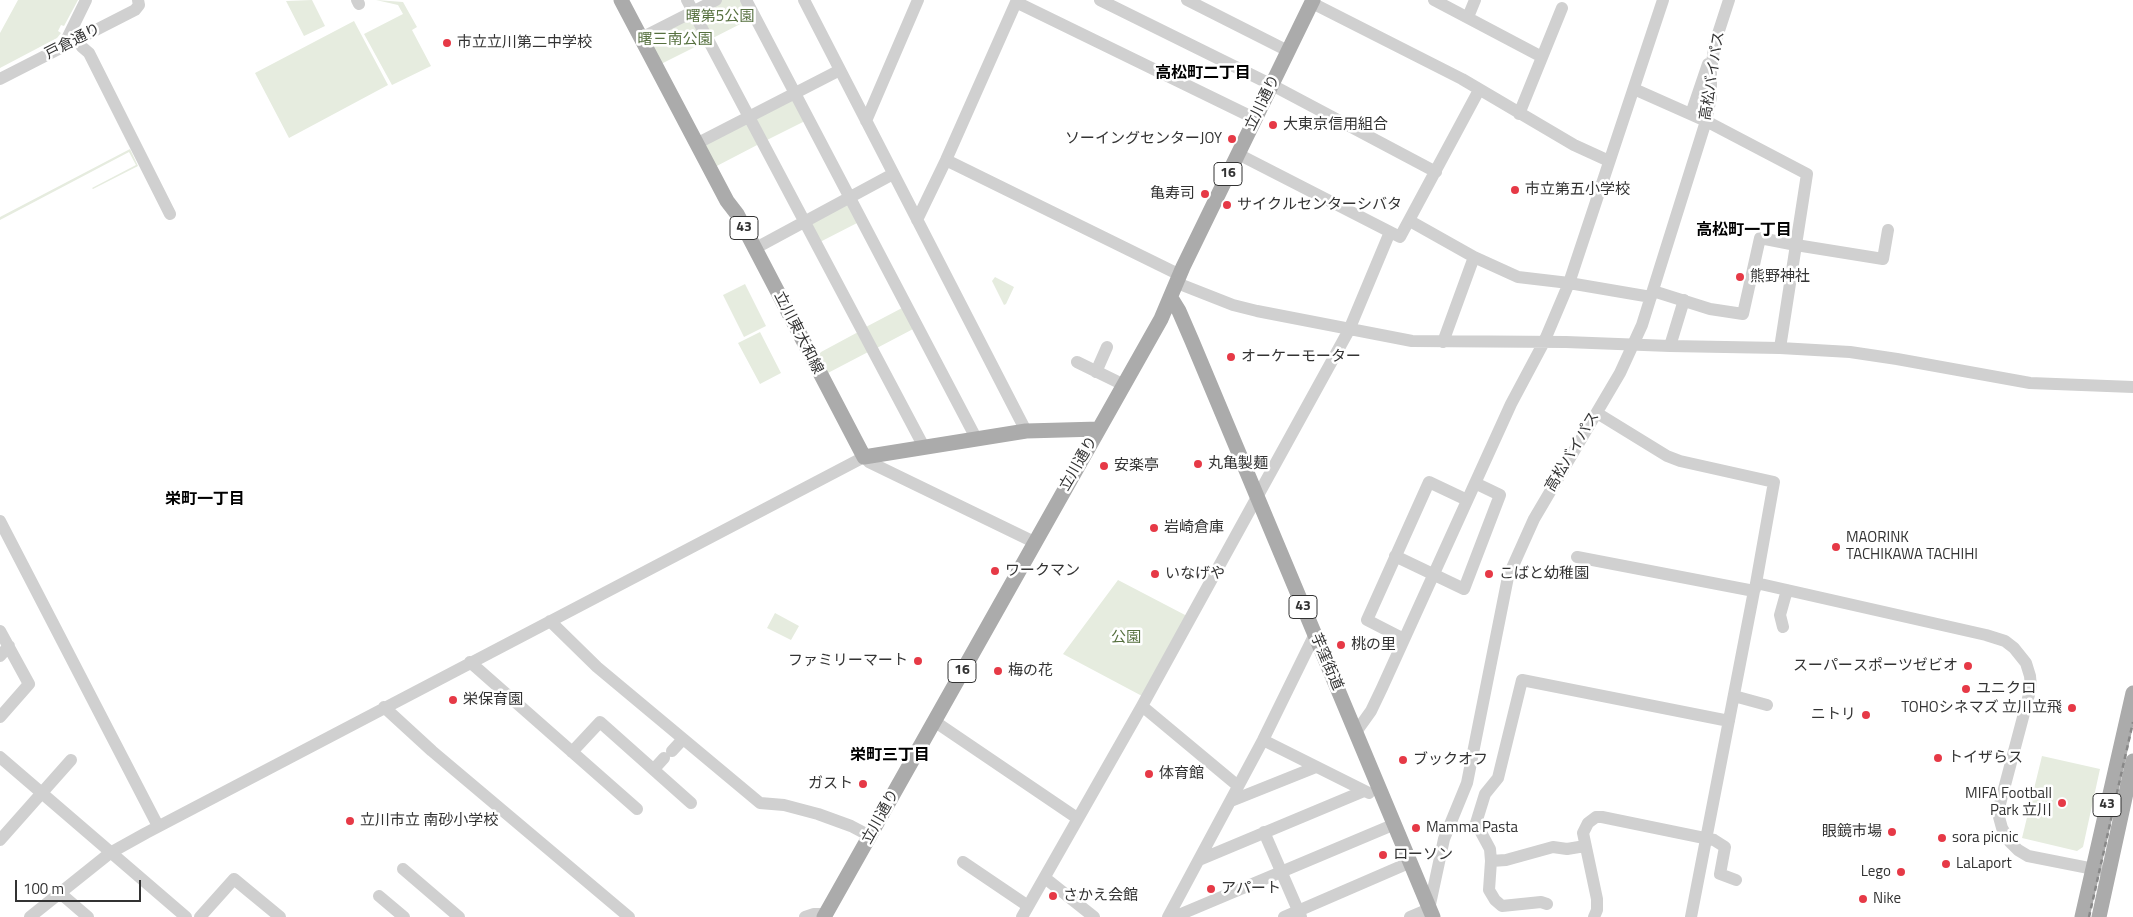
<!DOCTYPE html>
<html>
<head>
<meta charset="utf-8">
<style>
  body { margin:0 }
  #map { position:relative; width:2133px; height:917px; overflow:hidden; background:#fff; font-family:"Titillium Web",sans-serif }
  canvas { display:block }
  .scale { position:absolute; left:15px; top:880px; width:126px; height:22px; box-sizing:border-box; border:2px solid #333; border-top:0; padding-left:6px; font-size:15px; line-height:18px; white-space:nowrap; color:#333; -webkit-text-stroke:4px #fff; paint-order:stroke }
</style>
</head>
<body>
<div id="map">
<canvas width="2133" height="917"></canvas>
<div class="scale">100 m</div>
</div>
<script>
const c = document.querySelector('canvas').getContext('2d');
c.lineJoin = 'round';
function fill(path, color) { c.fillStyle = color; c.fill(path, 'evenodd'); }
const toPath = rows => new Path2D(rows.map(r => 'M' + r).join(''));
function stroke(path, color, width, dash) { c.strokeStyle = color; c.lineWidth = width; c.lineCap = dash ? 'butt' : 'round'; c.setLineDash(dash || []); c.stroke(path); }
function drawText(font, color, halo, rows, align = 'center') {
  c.font = font + ' "Titillium Web","Noto Sans JP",sans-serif'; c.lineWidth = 5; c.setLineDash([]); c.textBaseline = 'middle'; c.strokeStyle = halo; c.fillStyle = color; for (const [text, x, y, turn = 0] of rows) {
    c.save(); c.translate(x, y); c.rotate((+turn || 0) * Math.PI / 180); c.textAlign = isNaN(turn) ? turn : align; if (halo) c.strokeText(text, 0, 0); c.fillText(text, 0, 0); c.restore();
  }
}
const green = toPath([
  [18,0,78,0,64,26,61,25,58,31,61,33,57,38,0,68,0,33],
  [312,0,325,26,304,36,286,1],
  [376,0,403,2,417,27,412,30,431,66,392,85,364,34,403,14,398,5],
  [719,0,745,0,754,17,709,40,695,13],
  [693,14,707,41,657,66,643,38],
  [354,21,388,85,289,138,255,73],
  [794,94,807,120,763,142,750,118],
  [748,118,761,143,711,169,697,144],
  [130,149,138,166,93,189,92,188,136,165,129,152,0,220,0,217],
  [848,200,859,222,820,242,809,221],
  [995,277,1014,287,1006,304,1004,305,992,281],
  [745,284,766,326,744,337,723,295],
  [902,308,915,328,875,349,864,328],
  [860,331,870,351,826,374,817,357,821,352],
  [760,332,781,373,760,384,738,343],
  [1118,580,1187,616,1142,696,1063,654],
  [775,613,799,626,791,640,767,628],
  [2042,756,2100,769,2083,847,2077,851,2022,838]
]);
const minor = toPath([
  [357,0,359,4],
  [687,0,924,447],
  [746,0,976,438],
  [804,0,1026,431],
  [1100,0,1272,85,1436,172],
  [1187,0,1288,51],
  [1434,0,1542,57],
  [1016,2,1256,119],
  [1312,3,1462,79,1574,145,1609,161],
  [1468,17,1475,0],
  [641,38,716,0],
  [78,40,82,47,89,53,170,214],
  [63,47,86,0],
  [0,79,135,10,139,5,138,0],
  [1634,89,1706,121,1807,174,1780,348],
  [1519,114,1562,8],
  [1691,114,1708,64],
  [866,121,918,0],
  [696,144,840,70],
  [1238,154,1400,237,1479,90],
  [946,160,1180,275],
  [917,220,946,160,1017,0],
  [1410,221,1474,257,1518,277,1569,283,1651,297],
  [754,249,893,174],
  [1177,283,1233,305,1257,311,1412,341,1566,342,1670,346,1780,348,1850,352,1897,359,2030,383,2133,387],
  [1653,291,1710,309,1743,314,1760,238,1796,245,1883,259,1888,230],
  [1443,342,1474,257],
  [1670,346,1684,300],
  [1077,362,1124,385],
  [1096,372,1107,347],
  [1597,413,1667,456,1680,461,1774,482,1755,589],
  [0,521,158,826],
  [1395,556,1464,589,1500,495,1475,483],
  [1577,557,1754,591,1691,917],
  [1756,583,1986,635,2005,641,2014,648,2026,663,2030,676,2031,687,2000,804,1999,817,2002,828,2010,842,2018,850,2028,856,2109,872],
  [550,621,597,667,760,803,784,805,818,814,851,826,870,836],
  [1783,627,1780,615,1787,590],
  [0,631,29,684,0,717],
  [1404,639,1367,620,1429,482,1467,500],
  [0,656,9,646],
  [470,662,637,809],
  [1734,696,1767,705],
  [1142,706,1238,786],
  [384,707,432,751,629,917],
  [934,721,1077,818],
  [1356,732,1371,711,1382,688,1511,404,1544,342,1569,283,1663,0],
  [1263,740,1369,793],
  [672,751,683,739],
  [572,752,600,722,691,803],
  [0,757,186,917],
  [654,769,664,758],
  [1231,801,1316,767],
  [1264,832,1301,917],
  [0,840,71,760],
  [1199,860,1364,791],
  [1491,861,1506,860,1553,847,1567,849,1585,846],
  [963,862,1028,906],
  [403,869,459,917],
  [1045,878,1094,917],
  [60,893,88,917],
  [379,896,404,917],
  [1547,904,1541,902,1502,906,1495,900,1489,890,1491,861,1490,849,1476,823,1485,794,1498,778,1522,680,1729,721],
  [30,917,110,853,146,833,864,457,869,462,1034,542],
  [200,917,234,879,280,917],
  [805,917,814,914,826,914],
  [1022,917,1142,706,1349,330,1390,232],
  [1168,917,1263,740,1315,634],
  [1174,917,1395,824],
  [1284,917,1411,862],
  [1410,917,1429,909,1444,839,1467,783,1508,577,1534,519,1620,373,1642,325,1706,121,1711,97,1711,69,1715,43,1729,0],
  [1594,917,1597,910,1597,899,1583,833,1588,823,1596,817,1602,817,1714,840,1725,847,1720,874,1736,880]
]);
const major = toPath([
  [621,0,727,201,737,214,864,457,1026,431,1099,429],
  [1171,298,1179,311,1192,341,1433,917],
  [824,917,1161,319,1183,267,1313,0],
  [2082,917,2133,693],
  [2099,917,2133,761]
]);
const rail = toPath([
  [2089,917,2133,722]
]);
const markers = [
  [447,43,5,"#e63946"],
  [1273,125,5,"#e63946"],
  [1232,139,5,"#e63946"],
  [1515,190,5,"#e63946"],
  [1205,194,5,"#e63946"],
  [1227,205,5,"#e63946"],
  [1740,277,5,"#e63946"],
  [1231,357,5,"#e63946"],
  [1198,464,5,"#e63946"],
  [1104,466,5,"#e63946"],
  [1154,528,5,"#e63946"],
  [1836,547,5,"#e63946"],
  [995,571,5,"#e63946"],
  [1155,574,5,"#e63946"],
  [1489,574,5,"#e63946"],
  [1341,645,5,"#e63946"],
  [918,661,5,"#e63946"],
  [1968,666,5,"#e63946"],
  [998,671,5,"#e63946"],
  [1966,689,5,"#e63946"],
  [453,700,5,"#e63946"],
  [2072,708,5,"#e63946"],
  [1866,715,5,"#e63946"],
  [1938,758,5,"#e63946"],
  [1403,760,5,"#e63946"],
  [1149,774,5,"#e63946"],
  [863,784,5,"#e63946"],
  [2062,803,5,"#e63946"],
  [350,821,5,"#e63946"],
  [1416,828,5,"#e63946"],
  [1892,832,5,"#e63946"],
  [1942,838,5,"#e63946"],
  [1383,855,5,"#e63946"],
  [1946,864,5,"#e63946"],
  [1901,872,5,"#e63946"],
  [1211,889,5,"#e63946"],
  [1053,896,5,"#e63946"],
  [1863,899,5,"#e63946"]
];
const shields = [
  [1228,174,28],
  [744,228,28],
  [1303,607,28],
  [962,671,28],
  [2107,805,28]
];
const shieldNames = [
  ["16",1228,174],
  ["43",744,228],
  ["43",1303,607],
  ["16",962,671],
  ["43",2107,805]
];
const parkNames = [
  ["曙第5公園",720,17],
  ["曙三南公園",675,40],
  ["公園",1126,638]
];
const streetNames = [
  ["戸倉通り",73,42,-27],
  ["高松バイパス",1713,76,-81],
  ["立川通り",1263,103,-64],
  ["立川東大和線",798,333,63],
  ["高松バイパス",1573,452,-59],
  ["立川通り",1079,464,-60],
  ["芋窪街道",1326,662,67],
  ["立川通り",881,817,-61]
];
const poiNames = [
  ["市立立川第二中学校",457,43],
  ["大東京信用組合",1283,125],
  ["ソーイングセンターJOY",1222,139,"right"],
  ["市立第五小学校",1525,190],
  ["亀寿司",1195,194,"right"],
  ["サイクルセンターシバタ",1237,205],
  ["熊野神社",1750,277],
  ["オーケーモーター",1241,357],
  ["丸亀製麺",1208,464],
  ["安楽亭",1114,466],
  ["岩崎倉庫",1164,528],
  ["MAORINK",1846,538],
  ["TACHIKAWA TACHIHI",1846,555],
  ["ワークマン",1005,571],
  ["いなげや",1165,574],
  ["こばと幼稚園",1499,574],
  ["桃の里",1351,645],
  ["ファミリーマート",908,661,"right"],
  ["スーパースポーツゼビオ",1958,666,"right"],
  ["梅の花",1008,671],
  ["ユニクロ",1976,689],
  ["栄保育園",463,700],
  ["TOHOシネマズ 立川立飛",2062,708,"right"],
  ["ニトリ",1856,715,"right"],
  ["トイザらス",1948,758],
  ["ブックオフ",1413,760],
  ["体育館",1159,774],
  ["ガスト",853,784,"right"],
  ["MIFA Football",2052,794,"right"],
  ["Park 立川",2052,811,"right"],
  ["立川市立 南砂小学校",360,821],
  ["Mamma Pasta",1426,828],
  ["眼鏡市場",1882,832,"right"],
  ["sora picnic",1952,838],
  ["ローソン",1393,855],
  ["LaLaport",1956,864],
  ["Lego",1891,872,"right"],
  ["アパート",1221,889],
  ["さかえ会館",1063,896],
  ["Nike",1873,899]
];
const neighbourhoodNames = [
  ["高松町二丁目",1203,74],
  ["高松町一丁目",1744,231],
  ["栄町一丁目",205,500],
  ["栄町三丁目",890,756]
];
fill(green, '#e6ecdf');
stroke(minor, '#d0d0d0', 12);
stroke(major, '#ababab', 15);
stroke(rail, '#888', 2.5, [5, 4]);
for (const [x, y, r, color] of markers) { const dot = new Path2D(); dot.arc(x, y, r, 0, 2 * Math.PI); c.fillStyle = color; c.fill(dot); stroke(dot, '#fff', 2); }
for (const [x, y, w] of shields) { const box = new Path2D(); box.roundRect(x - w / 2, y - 11.5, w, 23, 4); c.fillStyle = '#fff'; c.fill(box); stroke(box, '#333', 1); }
drawText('bold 14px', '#333', null, shieldNames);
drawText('15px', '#56703f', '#fff', parkNames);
drawText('15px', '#333', '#fff', streetNames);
drawText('15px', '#333', '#fff', poiNames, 'left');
drawText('bold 16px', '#000', '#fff', neighbourhoodNames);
</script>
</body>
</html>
